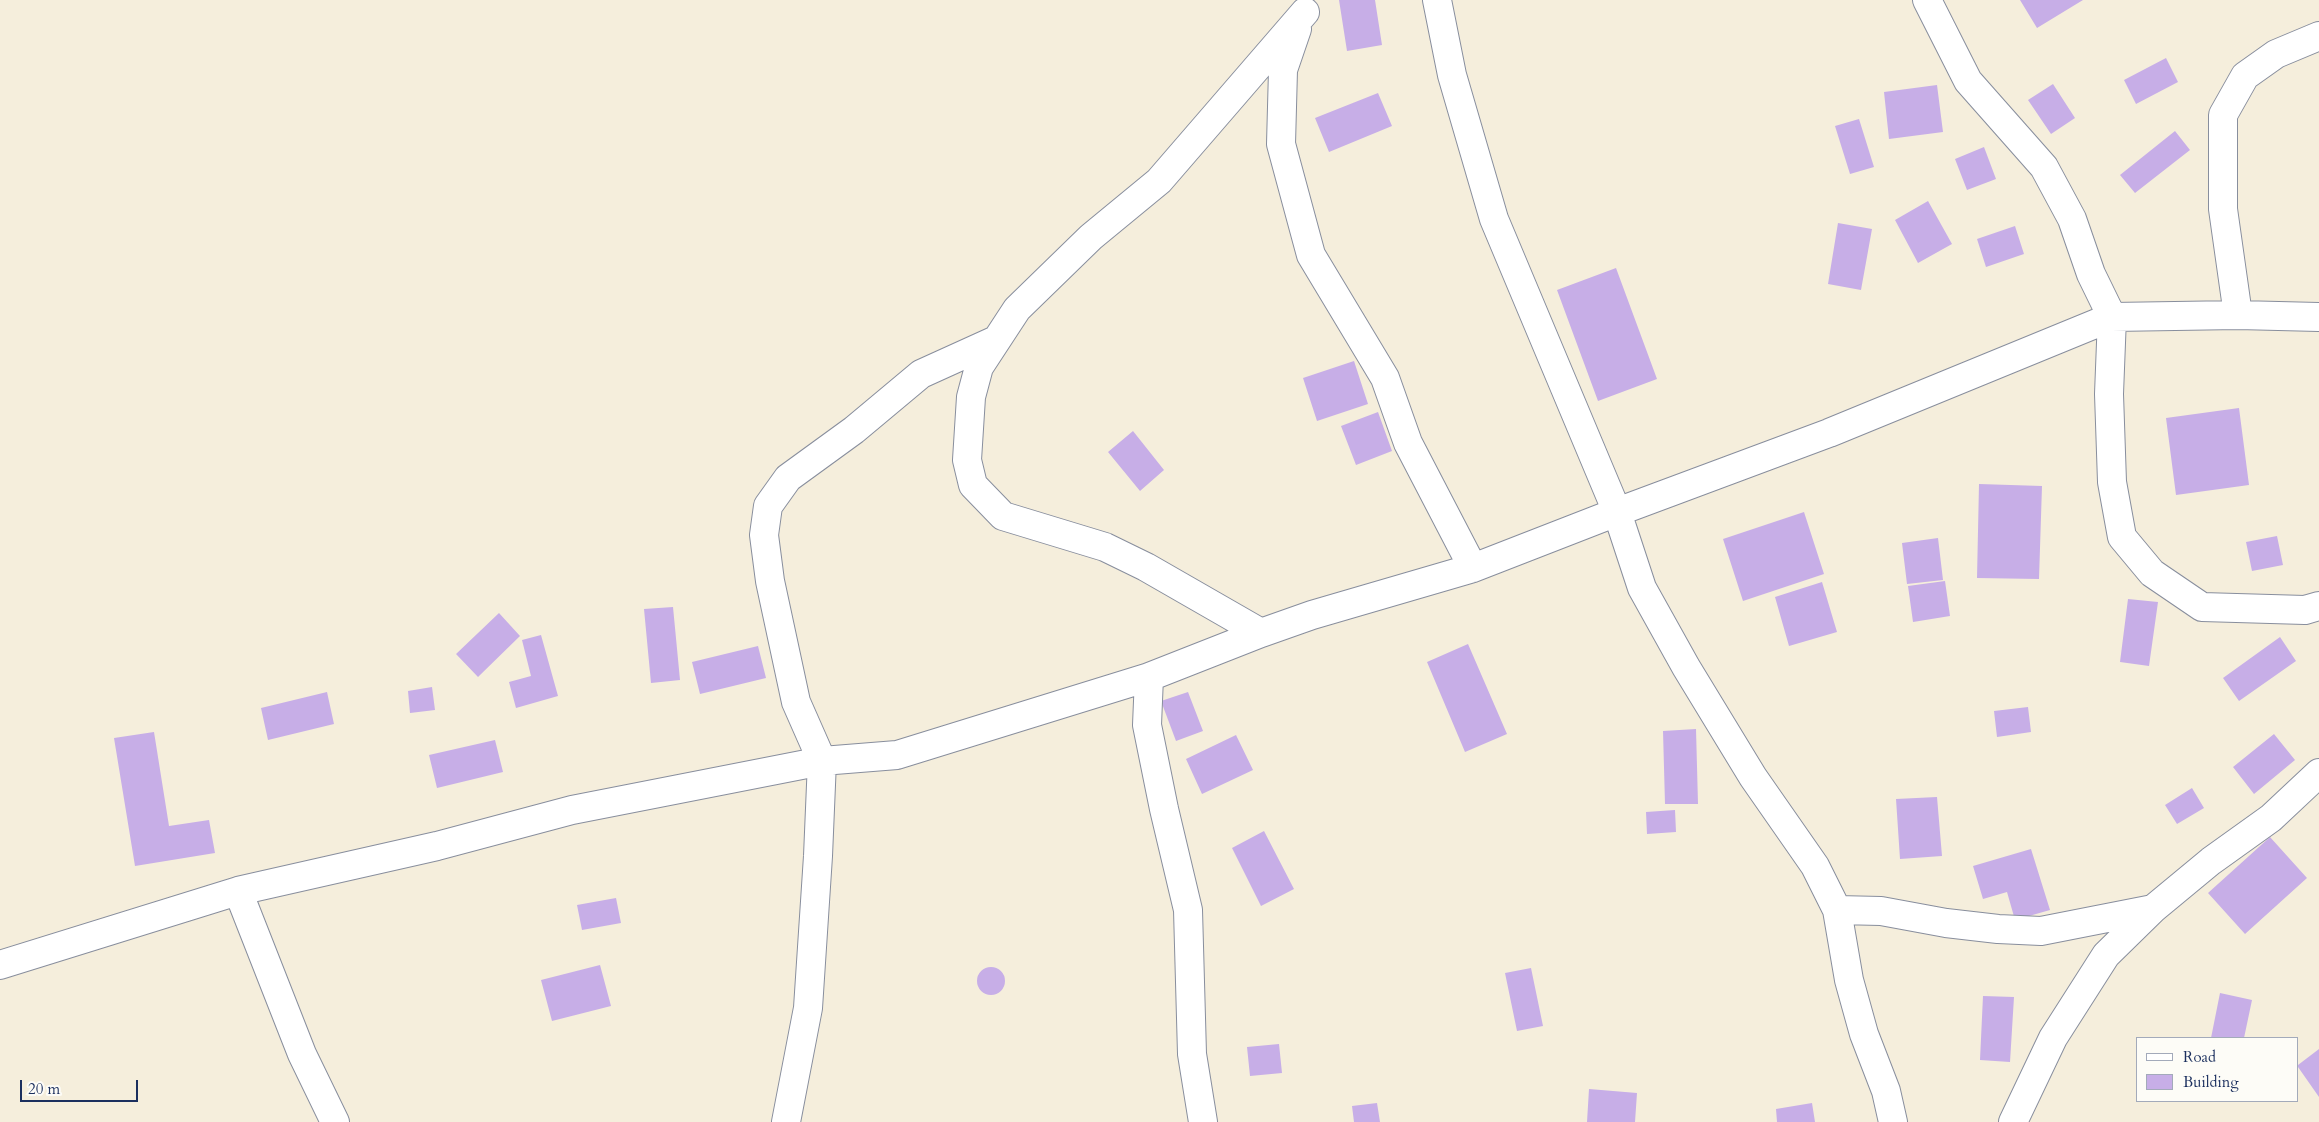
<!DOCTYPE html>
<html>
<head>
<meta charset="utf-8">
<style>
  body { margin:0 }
  #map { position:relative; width:2319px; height:1122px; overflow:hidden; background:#f5eedc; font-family:Cardo,serif }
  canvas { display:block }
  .legend { position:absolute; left:2136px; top:1037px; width:162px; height:65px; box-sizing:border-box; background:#fdfcf7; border:1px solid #a3aaba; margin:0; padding:6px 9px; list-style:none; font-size:15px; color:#1b2f5e }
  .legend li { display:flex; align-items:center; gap:10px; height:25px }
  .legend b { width:25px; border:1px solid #a3aaba }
  .scale { position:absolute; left:20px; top:1080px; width:118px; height:22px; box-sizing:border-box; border:2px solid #1b2f5e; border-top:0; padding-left:6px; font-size:15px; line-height:18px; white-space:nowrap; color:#1b2f5e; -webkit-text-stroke:4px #fdfcf7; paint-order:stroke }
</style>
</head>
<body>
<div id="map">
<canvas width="2319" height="1122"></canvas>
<ul class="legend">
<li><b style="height:6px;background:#fff"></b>Road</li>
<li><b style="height:14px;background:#c7aee7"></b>Building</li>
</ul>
<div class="scale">20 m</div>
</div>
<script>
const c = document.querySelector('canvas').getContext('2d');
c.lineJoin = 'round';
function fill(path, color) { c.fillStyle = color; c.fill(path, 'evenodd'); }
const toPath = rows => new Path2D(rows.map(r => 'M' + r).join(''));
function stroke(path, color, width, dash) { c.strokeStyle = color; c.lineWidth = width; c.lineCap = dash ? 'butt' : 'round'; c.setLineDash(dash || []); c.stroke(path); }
const building = toPath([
  [1339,0,1375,0,1382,45,1347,51],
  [2020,0,2083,0,2037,28],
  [2166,58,2178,82,2136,104,2124,80],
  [2053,84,2075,118,2051,134,2028,100],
  [1937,85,1943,132,1889,139,1884,92],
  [1378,93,1392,126,1329,152,1315,118],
  [1859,119,1874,167,1850,174,1835,126],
  [2175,131,2190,150,2135,193,2120,175],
  [1984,147,1996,179,1967,190,1955,159],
  [1928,201,1952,244,1918,263,1895,220],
  [1838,223,1872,229,1861,290,1828,284],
  [2015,226,2024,254,1986,267,1977,239],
  [1616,268,1657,379,1598,401,1557,290],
  [1354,361,1368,404,1317,421,1303,378],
  [2239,408,2249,485,2176,495,2166,418],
  [1378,412,1392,451,1356,465,1341,426],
  [1133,431,1164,470,1140,491,1108,452],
  [1979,484,2042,486,2039,579,1977,578],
  [1804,512,1824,574,1743,601,1723,539],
  [2277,536,2283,565,2252,571,2246,542],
  [1938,538,1943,580,1907,584,1902,543],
  [1945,581,1950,616,1913,622,1908,586],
  [1822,582,1837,632,1789,646,1775,597],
  [2128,599,2158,602,2149,666,2120,662],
  [673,607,680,680,651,683,644,609],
  [499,613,520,636,478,677,456,654],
  [541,635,558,696,516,708,509,682,531,676,522,640],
  [2280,637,2296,661,2239,701,2223,678],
  [1468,644,1507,734,1465,752,1427,662],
  [758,646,766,678,700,694,692,662],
  [432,687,435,710,410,713,408,691],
  [327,692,334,724,268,740,261,708],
  [1188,692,1203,731,1176,741,1161,701],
  [2028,707,2031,732,1997,737,1994,711],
  [1696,729,1698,804,1665,804,1663,731],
  [154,732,169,826,209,820,215,853,135,866,114,738],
  [2274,734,2295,760,2254,794,2233,767],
  [1236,735,1253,770,1202,794,1186,759],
  [495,740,503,772,437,788,429,755],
  [2192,788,2204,808,2177,824,2165,805],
  [1937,797,1942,856,1900,859,1896,799],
  [1675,810,1676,832,1647,834,1646,812],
  [1264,831,1294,889,1261,906,1232,848],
  [2270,837,2307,878,2245,934,2208,893],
  [2031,849,2050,910,2015,920,2007,892,1983,899,1973,866],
  [616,898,621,923,582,930,577,905],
  [600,965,611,1006,552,1021,541,980],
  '977 981a14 14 0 1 1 28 0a14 14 0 1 1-28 0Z',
  [1531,968,1543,1026,1517,1031,1505,973],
  [2220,993,2252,1000,2244,1038,2211,1038],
  [1983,996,2014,997,2010,1062,1980,1060],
  [1279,1044,1282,1073,1250,1076,1247,1047],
  [2319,1049,2319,1097,2298,1067,2298,1065],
  [1589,1089,1637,1093,1635,1122,1587,1122],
  [1377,1103,1380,1122,1354,1122,1352,1106],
  [1812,1103,1815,1122,1777,1122,1776,1109]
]);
const minor = toPath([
  [1437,0,1452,75,1494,219,1617,512,1642,588,1686,667,1753,777,1815,866,1837,910,1849,980,1864,1034,1886,1091,1893,1122],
  [1927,0,1968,81,2044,167,2072,219,2091,274,2112,317,2109,394,2112,482,2122,537,2152,573,2202,607,2305,610,2319,606],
  [1297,29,1283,70,1281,144,1311,255,1385,378,1408,443,1473,568],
  [2238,315,2223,209,2223,115,2245,76,2276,54,2319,36],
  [1261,633,1146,567,1105,547,1003,516,973,485,967,460,971,397,979,367,1017,309,1091,237,1159,181,1305,12],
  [1149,677,1147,725,1164,809,1188,910,1192,1054,1203,1122],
  [238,891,302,1054,335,1122],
  [1837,910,1881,911,1946,923,1998,929,2041,931,2153,909],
  [0,965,238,891,437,846,572,810,822,761,897,755,1149,677,1261,633,1312,615,1473,568,1617,512,1829,433,2112,317,2238,315,2319,317],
  [786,1122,808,1008,818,856,822,761,796,702,770,581,764,535,768,506,788,478,854,430,921,374,996,340],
  [2013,1122,2053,1038,2106,955,2153,909,2211,861,2271,818,2319,773]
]);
fill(building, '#c7aee7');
stroke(minor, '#888e9d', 30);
stroke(minor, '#fff', 28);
</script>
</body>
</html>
